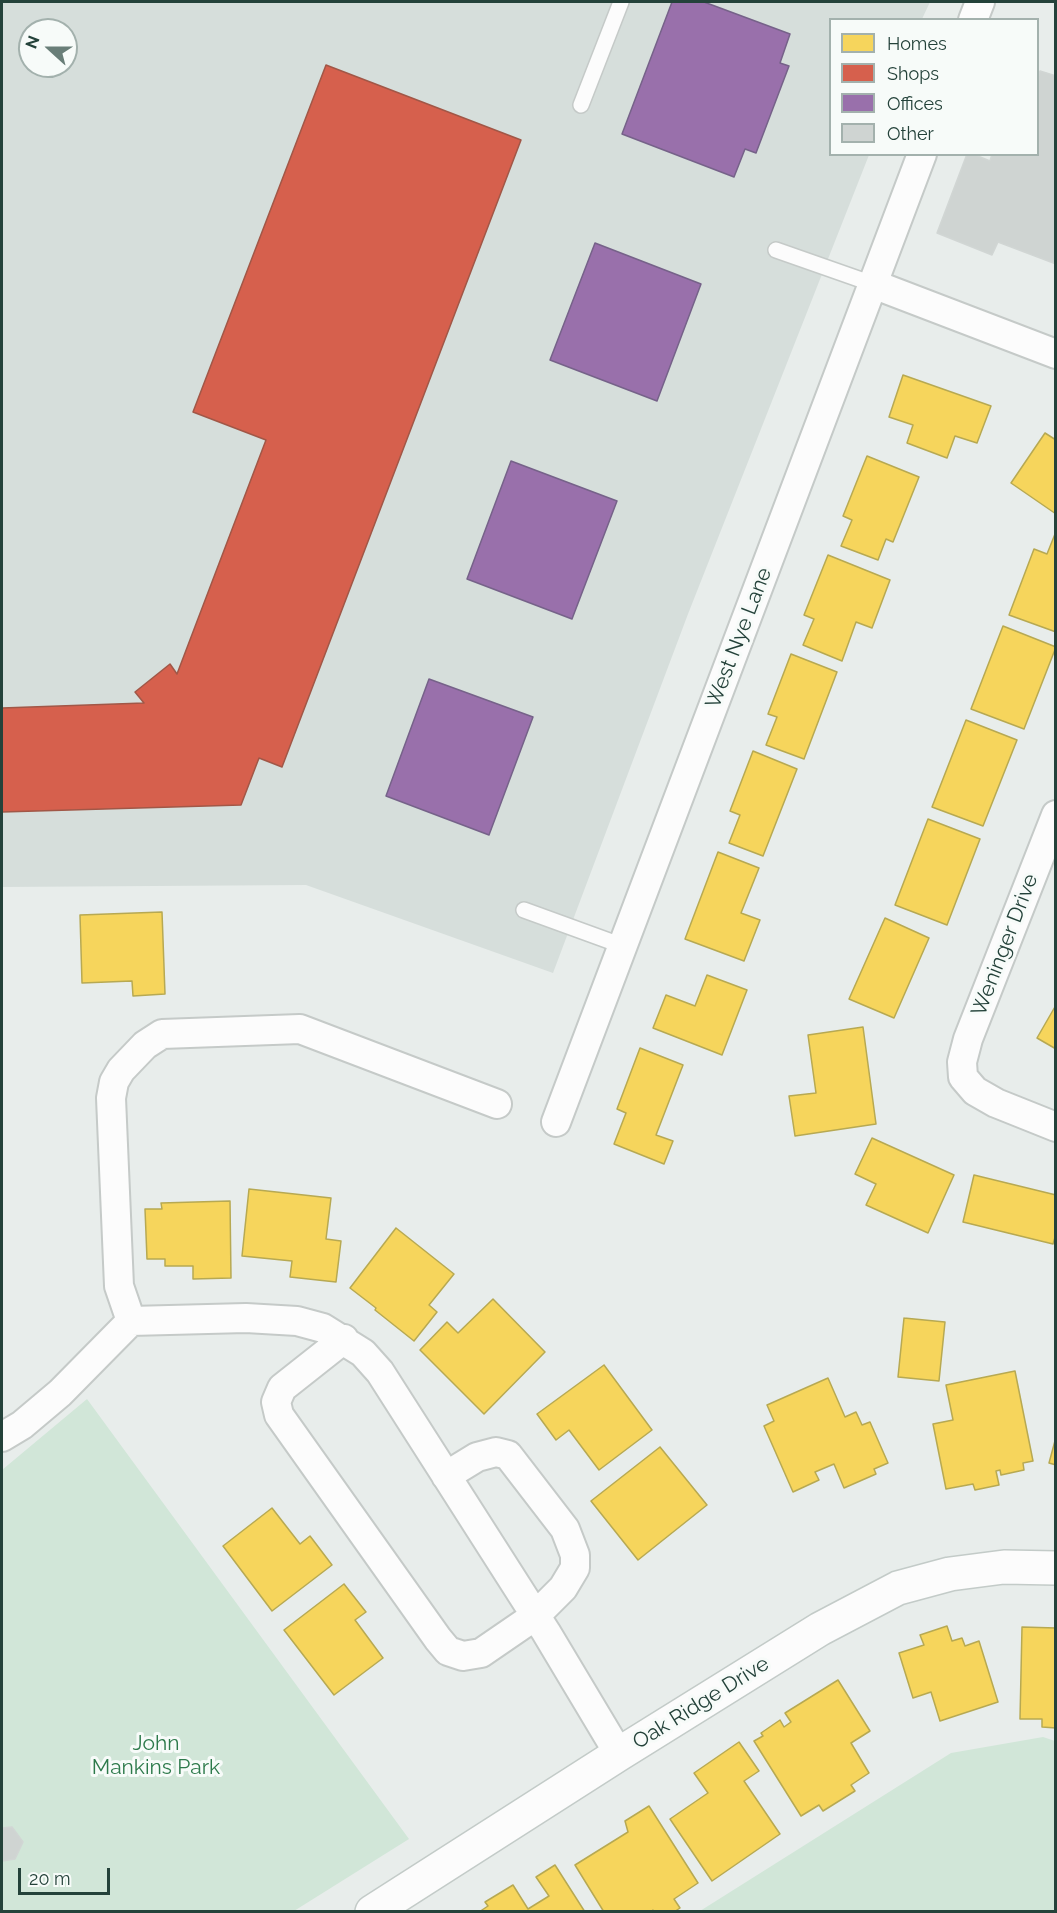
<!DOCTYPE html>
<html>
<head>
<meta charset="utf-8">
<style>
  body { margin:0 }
  #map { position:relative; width:1057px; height:1913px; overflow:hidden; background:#e8edeb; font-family:Raleway,sans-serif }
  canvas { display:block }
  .frame { position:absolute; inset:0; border:3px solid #24423a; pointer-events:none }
  .legend { position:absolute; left:829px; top:18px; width:210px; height:138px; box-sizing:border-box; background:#f7fbf9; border:2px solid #a3b1ad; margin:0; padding:8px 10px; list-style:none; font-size:18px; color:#24423a }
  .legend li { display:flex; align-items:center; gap:12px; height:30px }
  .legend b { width:30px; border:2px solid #a3b1ad }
  .north { position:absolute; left:18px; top:18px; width:60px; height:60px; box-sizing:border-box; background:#f7fbf9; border:2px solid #a3b1ad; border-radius:50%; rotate:291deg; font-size:16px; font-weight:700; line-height:24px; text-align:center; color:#24423a }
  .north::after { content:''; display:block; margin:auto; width:21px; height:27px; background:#697e78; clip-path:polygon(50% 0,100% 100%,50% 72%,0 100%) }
  .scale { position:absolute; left:18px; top:1868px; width:92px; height:27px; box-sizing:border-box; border:3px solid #24423a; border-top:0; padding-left:8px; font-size:18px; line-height:21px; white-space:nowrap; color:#24423a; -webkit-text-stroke:4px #f7fbf9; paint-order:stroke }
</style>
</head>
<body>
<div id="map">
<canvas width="1057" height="1913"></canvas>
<div class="frame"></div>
<ul class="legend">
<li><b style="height:16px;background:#f6d55c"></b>Homes</li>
<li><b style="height:16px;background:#d6604d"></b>Shops</li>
<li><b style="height:16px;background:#9970ab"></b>Offices</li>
<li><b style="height:16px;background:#cfd4d2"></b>Other</li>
</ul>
<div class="north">N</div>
<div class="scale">20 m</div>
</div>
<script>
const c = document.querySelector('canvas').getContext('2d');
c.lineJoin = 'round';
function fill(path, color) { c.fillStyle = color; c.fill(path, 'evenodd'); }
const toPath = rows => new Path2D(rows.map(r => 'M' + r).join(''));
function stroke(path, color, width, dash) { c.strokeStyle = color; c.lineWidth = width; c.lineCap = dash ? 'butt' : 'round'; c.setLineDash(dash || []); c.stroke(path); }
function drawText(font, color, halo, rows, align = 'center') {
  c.font = font + ' Raleway,sans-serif'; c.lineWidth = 6; c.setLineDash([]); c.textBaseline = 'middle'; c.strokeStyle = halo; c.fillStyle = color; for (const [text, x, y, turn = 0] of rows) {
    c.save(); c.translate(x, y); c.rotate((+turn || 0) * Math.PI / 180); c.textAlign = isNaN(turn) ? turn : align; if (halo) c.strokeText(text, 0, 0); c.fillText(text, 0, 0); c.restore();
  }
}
const built = toPath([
  [2,2,930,2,922,19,830,20,830,154,869,155,688,614,553,973,306,885,2,887],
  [30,30,66,30,66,66,30,66]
]);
const green = toPath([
  [87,1399,409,1839,294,1911,2,1912,2,1470],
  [1043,1737,1055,1741,1055,1911,700,1911,951,1753]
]);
const homes = toPath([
  [903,375,991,406,977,443,955,436,947,458,907,443,913,425,889,417,903,375],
  [1045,433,1056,440,1056,514,1011,483,1045,433],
  [867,456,919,477,893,542,886,539,878,560,841,546,852,520,843,516,867,456],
  [1055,534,1056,534,1056,632,1009,615,1034,549,1047,554,1055,534],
  [828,555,890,580,872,628,856,622,842,661,803,645,814,619,804,615,828,555],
  [1003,626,1056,647,1024,729,971,709,1003,626],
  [791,654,837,672,804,759,766,745,777,717,768,714,791,654],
  [966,720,1017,740,983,826,932,807,966,720],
  [753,751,797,769,763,856,729,843,740,815,730,811,753,751],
  [928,819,980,839,947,925,895,905,928,819],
  [718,852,759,868,741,913,760,920,744,961,685,939,718,852],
  [162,912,165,994,133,996,132,981,82,983,80,915,162,912],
  [885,918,929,938,894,1018,849,999,885,918],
  [707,975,747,990,722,1055,653,1028,666,995,695,1006,707,975],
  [1056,1005,1056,1049,1037,1038,1056,1005],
  [863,1027,876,1124,795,1136,789,1096,816,1093,808,1035,863,1027],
  [640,1048,683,1065,656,1135,673,1141,664,1164,614,1144,626,1113,617,1109,640,1048],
  [872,1138,954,1175,928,1233,866,1205,876,1184,855,1174,872,1138],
  [974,1175,1056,1195,1056,1234,1053,1244,963,1222,974,1175],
  [249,1189,331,1198,326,1239,341,1241,336,1282,290,1277,292,1261,242,1256,249,1189],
  [230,1201,231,1278,193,1279,193,1266,165,1266,165,1259,147,1259,145,1209,162,1209,161,1203,230,1201],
  [396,1228,454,1274,429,1305,437,1312,414,1341,375,1310,376,1308,350,1288,396,1228],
  [493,1299,545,1352,484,1414,420,1350,447,1322,458,1333,493,1299],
  [904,1318,945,1322,939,1381,898,1377,904,1318],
  [604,1365,652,1430,599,1470,569,1430,556,1440,537,1414,604,1365],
  [1015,1371,1033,1461,1023,1463,1024,1470,1001,1475,1000,1470,996,1471,999,1485,975,1490,973,1484,946,1489,933,1424,953,1420,946,1385,1015,1371],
  [828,1378,845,1417,856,1412,862,1425,870,1422,888,1463,874,1469,876,1474,844,1488,834,1464,815,1472,819,1480,793,1492,764,1426,774,1421,767,1405,828,1378],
  [1056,1437,1056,1465,1049,1463,1056,1437],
  [660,1447,707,1505,638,1560,591,1501,660,1447],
  [272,1508,300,1544,310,1536,332,1565,272,1611,223,1546,272,1508],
  [344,1584,366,1612,355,1620,383,1658,334,1695,284,1630,344,1584],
  [947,1626,952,1641,962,1638,965,1646,979,1641,998,1702,940,1721,931,1692,913,1698,899,1653,924,1645,920,1635,947,1626],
  [1022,1627,1056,1628,1056,1728,1042,1727,1042,1719,1020,1719,1022,1627],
  [838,1680,870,1731,851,1743,869,1773,851,1785,855,1791,823,1811,819,1805,801,1816,754,1741,763,1736,761,1733,780,1720,784,1727,791,1722,785,1713,838,1680],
  [739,1742,759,1771,744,1781,780,1834,712,1881,670,1819,708,1793,694,1773,739,1742],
  [649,1806,698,1883,674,1899,680,1908,674,1912,654,1912,653,1910,650,1912,604,1912,575,1865,628,1832,625,1821,649,1806],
  [555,1865,585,1912,479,1912,488,1906,485,1902,513,1885,528,1909,549,1896,536,1877,555,1865]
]);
const shops = toPath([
  [326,65,521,140,282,767,259,758,241,805,2,812,2,708,144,703,135,692,170,664,177,674,266,440,193,412,326,65]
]);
const offices = toPath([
  [672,2,704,2,790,34,780,63,789,66,756,153,745,149,734,177,622,134,672,2],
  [595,243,701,284,657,401,550,360,595,243],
  [511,461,617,501,572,619,467,579,511,461],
  [429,679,533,717,489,835,386,796,429,679]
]);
const building = toPath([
  [1040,71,1056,76,1056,264,998,242,992,255,937,233,967,154,973,154,990,161,992,154,1038,154,1038,78,1040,71],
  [12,1827,23,1842,15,1859,2,1861,2,1828,12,1827]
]);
const lane = toPath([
  [581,105,621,2],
  [776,250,873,284],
  [524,910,623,946]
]);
const street = toPath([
  [973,20,980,2],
  [873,284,1056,354],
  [1056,815,968,1039,962,1062,963,1077,975,1091,996,1103,1056,1127],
  [556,1122,922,154],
  [131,1321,119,1286,111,1098,114,1082,121,1070,145,1045,162,1034,300,1029,497,1104],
  [344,1339,282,1388,276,1402,279,1415,438,1639,448,1651,463,1656,481,1653,535,1616,563,1588,575,1568,575,1555,565,1529,508,1455,496,1452,477,1457,446,1476],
  [2,1437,22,1425,60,1393,131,1321,246,1318,297,1321,323,1328,363,1353,380,1372,546,1632,619,1754]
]);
const secondary = toPath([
  [372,1912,619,1754,820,1629,898,1588,950,1574,1004,1567,1056,1568]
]);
const streetNames = [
  ["West Nye Lane",739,638,-69],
  ["Weninger Drive",1005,945,-69],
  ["Oak Ridge Drive",701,1703,-32]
];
const parkNames = [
  ["John",156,1744],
  ["Mankins Park",156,1768]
];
fill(built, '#d6dedb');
fill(green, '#d1e6d8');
fill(homes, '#f6d55c');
stroke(homes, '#b7a952', 1.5);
fill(shops, '#d6604d');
stroke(shops, '#a15747', 1.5);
fill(offices, '#9970ab');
stroke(offices, '#766289', 1.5);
fill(building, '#cfd4d2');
stroke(building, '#d1d6d4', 1.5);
stroke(lane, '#c5cac8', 18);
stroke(street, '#c5cac8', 32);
stroke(secondary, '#c3cbc8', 36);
stroke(lane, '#fcfcfc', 15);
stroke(street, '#fcfcfc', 28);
stroke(secondary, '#fcfcfc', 33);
drawText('21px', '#24423a', '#f7fbf9', streetNames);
drawText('21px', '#2d7a4b', '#f7fbf9', parkNames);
</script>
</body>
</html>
